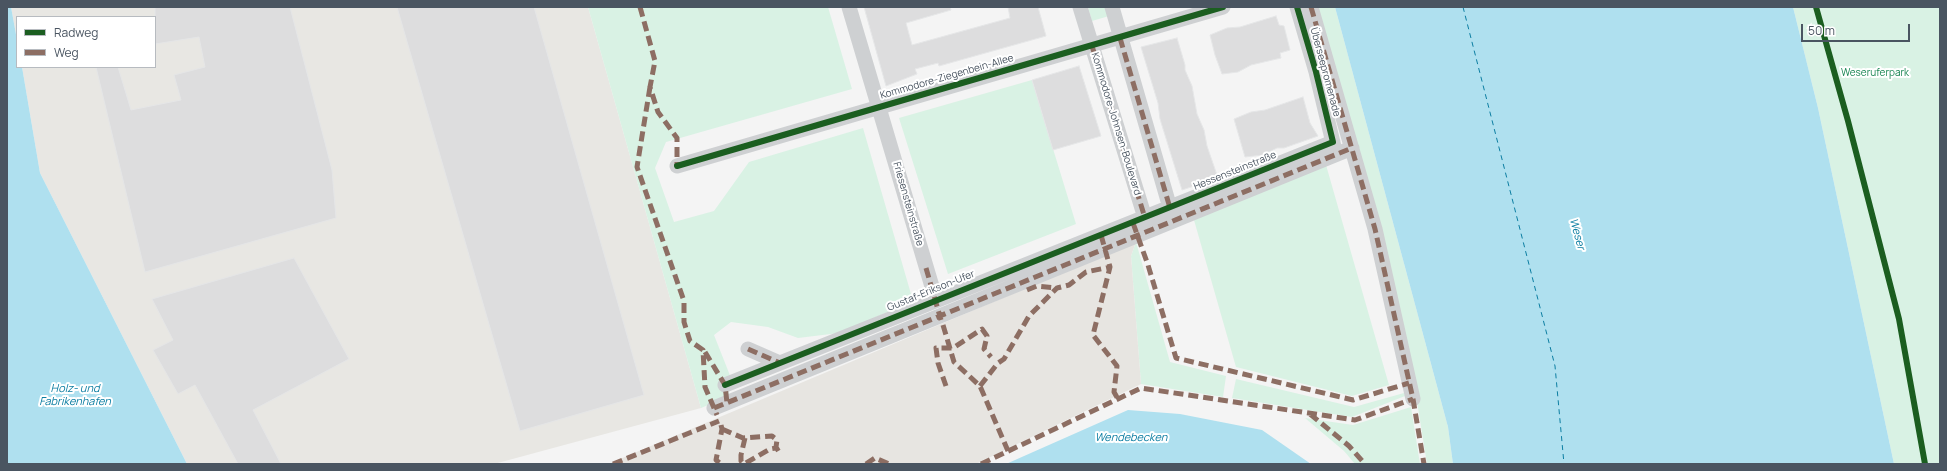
<!DOCTYPE html>
<html>
<head>
<meta charset="utf-8">
<style>
  body { margin:0 }
  #map { position:relative; width:1947px; height:471px; overflow:hidden; background:#f4f4f4; font-family:Manrope,sans-serif }
  canvas { display:block }
  .frame { position:absolute; inset:0; border:8px solid #4a5561; pointer-events:none }
  .legend { position:absolute; left:16px; top:16px; width:140px; height:52px; box-sizing:border-box; background:#fff; border:1px solid #b7bbc0; margin:0; padding:5px 7px; list-style:none; font-size:12px; color:#4a5561 }
  .legend li { display:flex; align-items:center; gap:8px; height:20px }
  .legend b { width:20px; border:1px solid #b7bbc0 }
  .scale { position:absolute; left:1801px; top:24px; width:109px; height:18px; box-sizing:border-box; border:2px solid #4a5561; border-top:0; padding-left:5px; font-size:12px; line-height:14px; white-space:nowrap; color:#4a5561; -webkit-text-stroke:3px #fff; paint-order:stroke }
</style>
</head>
<body>
<div id="map">
<canvas width="1947" height="471"></canvas>
<div class="frame"></div>
<ul class="legend">
<li><b style="height:5px;background:#1b5e20"></b>Radweg</li>
<li><b style="height:5px;background:#8d6e63"></b>Weg</li>
</ul>
<div class="scale">50 m</div>
</div>
<script>
const c = document.querySelector('canvas').getContext('2d');
c.lineJoin = 'round';
function fill(path, color) { c.fillStyle = color; c.fill(path, 'evenodd'); }
const toPath = rows => new Path2D(rows.map(r => 'M' + r).join(''));
function stroke(path, color, width, dash) { c.strokeStyle = color; c.lineWidth = width; c.lineCap = dash ? 'butt' : 'round'; c.setLineDash(dash || []); c.stroke(path); }
function drawText(font, color, halo, rows, align = 'center') {
  c.font = font + ' Manrope,sans-serif'; c.lineWidth = 4; c.setLineDash([]); c.textBaseline = 'middle'; c.strokeStyle = halo; c.fillStyle = color; for (const [text, x, y, turn = 0] of rows) {
    c.save(); c.translate(x, y); c.rotate((+turn || 0) * Math.PI / 180); c.textAlign = isNaN(turn) ? turn : align; if (halo) c.strokeText(text, 0, 0); c.fillText(text, 0, 0); c.restore();
  }
}
const commercial = toPath([
  [11,7,588,7,701,408,494,464,187,464,40,173,22,67,155,67,155,17,17,17,17,40]
]);
const green = toPath([
  [588,7,828,7,852,89,666,142,655,168,674,222,714,211,749,162,863,128,913,301,839,333,798,338,768,327,731,322,714,335,731,378,724,380,730,396,701,408],
  [1088,7,1106,7,1109,16,1092,21],
  [1317,7,1335,7,1448,427,1453,464,1427,464,1415,389],
  [1793,7,1940,7,1940,464,1894,464,1818,108],
  [1032,80,1076,224,948,274,899,118],
  [1326,165,1389,385,1352,396,1236,367,1194,220],
  [1136,242,1170,362,1226,376,1223,397,1141,384,1131,256],
  [1236,379,1354,407,1404,393,1405,396,1352,417,1232,398],
  [1411,407,1420,464,1355,464,1344,451,1305,418,1353,425]
]);
const sand = toPath([
  [1136,242,1131,256,1141,384,976,464,608,464]
]);
const water = toPath([
  [7,7,11,7,17,40,17,67,22,67,40,173,187,464,7,464],
  [1335,7,1793,7,1818,108,1894,464,1453,464,1448,427],
  [1128,410,1180,414,1262,430,1311,464,1006,464]
]);
const ferry = toPath([
  [1463,7,1555,366,1564,464]
]);
const building = toPath([
  [155,7,290,7,332,170,336,218,145,272,96,67,118,67,131,110,181,100,174,75,205,67,199,37,155,44,155,7],
  [397,7,534,7,644,395,520,431,397,7],
  [864,7,950,7,951,10,906,23,912,45,1010,18,1008,7,1038,7,1046,36,939,66,938,63,915,69,917,74,886,86,864,7],
  [1276,16,1279,25,1284,26,1290,50,1280,53,1281,58,1251,65,1238,72,1222,74,1215,55,1210,35,1227,28,1240,27,1276,16],
  [1177,38,1185,65,1185,70,1192,86,1197,114,1204,130,1207,146,1218,178,1182,190,1160,119,1158,103,1141,47,1177,38],
  [1079,66,1101,136,1053,150,1032,80,1079,66],
  [1303,97,1310,123,1318,136,1284,148,1277,148,1263,155,1245,157,1234,119,1251,112,1265,110,1303,97],
  [294,258,349,359,253,410,281,464,238,464,195,385,178,394,153,350,173,340,152,299,294,258]
]);
const street = toPath([
  [849,7,936,300],
  [1080,7,1145,218],
  [1112,7,1170,208],
  [1297,7,1316,72,1335,151],
  [1311,7,1375,229,1413,399],
  [677,166,1223,7],
  [748,349,780,363],
  [725,385,1333,142],
  [714,408,1352,148]
]);
const quiet = toPath([
  [640,7,655,61,650,87,658,112,677,138,677,166],
  [1311,7,1375,229,1413,399,1424,464],
  [1120,38,1170,208],
  [1092,46,1145,218],
  [650,87,637,167,684,301,684,322,690,341,703,350,705,387,717,415],
  [1133,223,1148,265,1176,358,1353,400,1409,383],
  [1101,235,1110,267,1093,335,1117,366,1114,392,1118,399],
  [926,268,941,320],
  [1027,290,1037,286,1057,288],
  [943,325,954,362,980,386,1008,451],
  [748,349,780,363],
  [705,352,725,385,727,403],
  [946,386,938,363,936,348,953,348,982,329,987,336,984,349,991,357],
  [980,386,998,363,1004,359,1029,316,1057,288,1069,285,1086,272,1110,267],
  [714,408,1352,148],
  [1310,414,1349,446,1365,464],
  [721,425,722,429,716,460,721,464],
  [722,429,743,438,772,436,777,440,776,447,779,452],
  [745,438,741,455,741,461,744,464,770,449,776,448],
  [613,464,719,421],
  [866,464,875,458,889,464],
  [981,464,1141,388,1355,420,1413,399]
]);
const cycleway = toPath([
  [1816,7,1848,121,1899,319,1925,464],
  [677,166,1223,7],
  [725,385,1333,142,1316,72,1297,7]
]);
const streetNames = [
  ["Überseepromenade",1325,72,75],
  ["Kommodore-Ziegenbein-Allee",947,77,-16],
  ["Kommodore-Johnsen-Boulevard",1116,124,73],
  ["Hessensteinstraße",1235,171,-22],
  ["Friesensteinstraße",908,204,74],
  ["Gustaf-Erikson-Ufer",931,291,-22]
];
const parkNames = [
  ["Weseruferpark",1875,73]
];
const waterNames = [
  ["Weser",1577,234,75],
  ["Holz- und",75,389],
  ["Fabrikenhafen",75,402],
  ["Wendebecken",1131,438]
];
fill(commercial, '#e8e7e3');
fill(green, '#d9f2e4');
fill(sand, '#e7e5e1');
fill(water, '#afe0ef');
stroke(ferry, '#0c7ea2', 1, [5, 4]);
fill(building, '#ddddde');
stroke(building, '#e5e6e7', 1);
stroke(street, '#ced0d2', 15);
stroke(quiet, '#8d6e63', 5, [10, 5]);
stroke(cycleway, '#1b5e20', 6);
drawText('10px', '#4a5561', '#fff', streetNames);
drawText('10px', '#188552', '#fff', parkNames);
drawText('italic 11px', '#0c7ea2', '#fff', waterNames);
</script>
</body>
</html>
